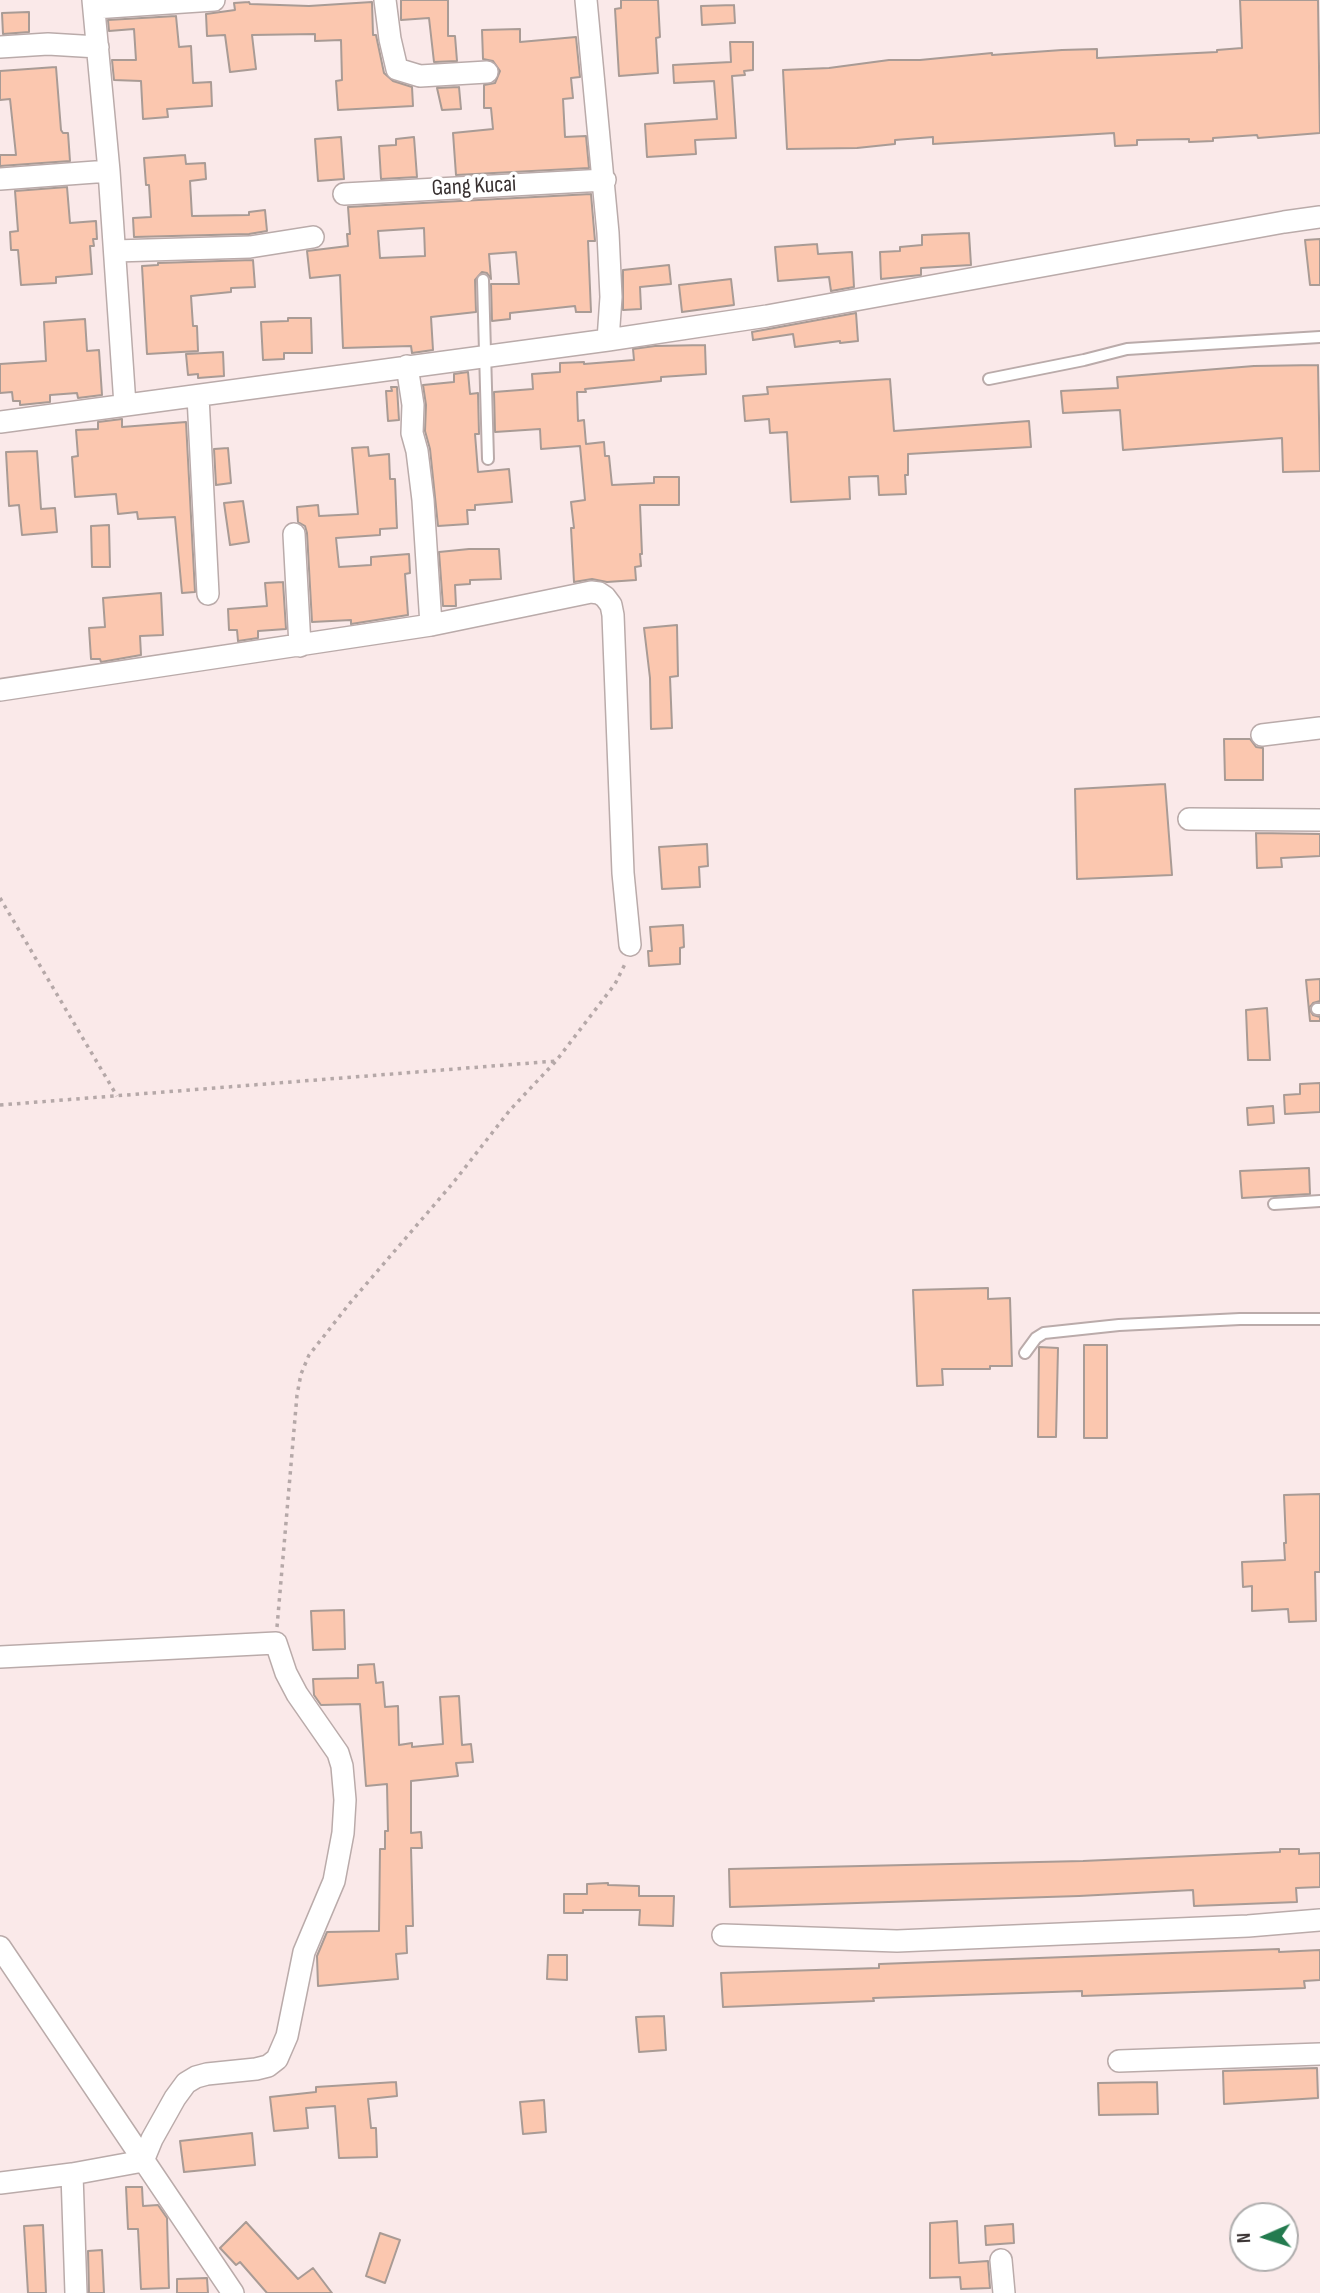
<!DOCTYPE html>
<html>
<head>
<meta charset="utf-8">
<style>
  body { margin:0 }
  #map { position:relative; width:1320px; height:2293px; overflow:hidden; background:#fae9e9; font-family:"Sofia Sans Condensed",sans-serif }
  canvas { display:block }
  .north { position:absolute; left:1229px; top:2202px; width:70px; height:70px; box-sizing:border-box; background:#fff; border:2px solid #afadad; border-radius:50%; rotate:267deg; font-size:19px; font-weight:700; line-height:28px; text-align:center; color:#383131 }
  .north::after { content:''; display:block; margin:auto; width:24px; height:32px; background:#247b4f; clip-path:polygon(50% 0,100% 100%,50% 72%,0 100%) }
</style>
</head>
<body>
<div id="map">
<canvas width="1320" height="2293"></canvas>
<div class="north">N</div>
</div>
<script>
const c = document.querySelector('canvas').getContext('2d');
c.lineJoin = 'round';
function fill(path, color) { c.fillStyle = color; c.fill(path, 'evenodd'); }
const toPath = rows => new Path2D(rows.map(r => 'M' + r).join(''));
function stroke(path, color, width, dash) { c.strokeStyle = color; c.lineWidth = width; c.lineCap = dash ? 'butt' : 'round'; c.setLineDash(dash || []); c.stroke(path); }
function drawText(font, color, halo, rows, align = 'center') {
  c.font = font + ' "Sofia Sans Condensed",sans-serif'; c.lineWidth = 7; c.setLineDash([]); c.textBaseline = 'middle'; c.strokeStyle = halo; c.fillStyle = color; for (const [text, x, y, turn = 0] of rows) {
    c.save(); c.translate(x, y); c.rotate((+turn || 0) * Math.PI / 180); c.textAlign = isNaN(turn) ? turn : align; if (halo) c.strokeText(text, 0, 0); c.fillText(text, 0, 0); c.restore();
  }
}
const building = toPath([
  [401,0,448,0,448,36,455,36,457,61,434,62,429,18,401,20,401,0],
  [621,0,658,0,660,37,656,38,658,73,619,76,615,9,621,8,621,0],
  [1240,0,1318,0,1320,133,1258,138,1257,135,1213,138,1213,141,1189,142,1189,139,1137,140,1137,145,1115,146,1114,133,933,144,933,137,895,140,895,144,857,148,787,149,783,70,829,68,889,60,920,60,992,53,992,55,1062,50,1097,49,1097,58,1217,52,1217,50,1242,48,1240,0],
  [249,2,250,4,309,6,372,2,373,35,376,35,384,73,393,81,412,87,413,106,338,110,336,81,342,80,341,40,315,41,315,34,252,35,256,69,230,72,225,35,207,36,206,14,235,10,234,3,249,2],
  [734,5,735,23,702,25,701,6,734,5],
  [29,12,29,32,3,34,2,13,29,12],
  [176,16,179,47,191,46,193,83,211,82,212,106,167,109,168,117,143,119,141,81,114,80,112,60,136,60,134,29,109,31,108,20,176,16],
  [520,29,520,42,576,37,580,77,571,78,573,98,563,99,565,137,586,136,589,168,456,175,453,133,493,129,491,108,484,108,484,85,495,83,500,71,493,61,483,59,482,30,520,29],
  [730,42,753,42,753,70,744,71,745,75,732,76,736,138,695,140,696,154,647,157,645,124,717,119,714,81,674,83,673,65,731,62,730,42],
  [56,67,61,130,63,133,68,133,70,161,0,166,0,155,16,155,10,99,0,100,0,71,56,67],
  [459,87,461,109,442,110,437,88,459,87],
  [341,137,344,179,318,181,315,139,341,137],
  [414,137,417,177,381,179,379,146,396,145,396,139,414,137],
  [185,155,186,164,205,163,206,179,190,181,192,216,249,215,249,212,265,210,267,231,249,234,134,237,133,218,151,217,149,185,146,185,144,158,185,155],
  [67,187,70,223,96,221,97,239,93,239,94,246,90,246,92,274,56,277,56,283,21,285,18,250,11,250,10,232,18,231,15,191,67,187],
  [591,194,595,241,588,241,591,312,576,312,575,306,510,313,510,319,492,321,491,284,519,284,516,252,489,254,491,279,487,273,482,272,475,280,476,312,431,317,433,350,412,353,411,346,343,348,340,275,310,278,307,251,348,246,347,234,350,234,348,207,591,194],
  [424,228,425,256,380,258,378,231,424,228],
  [969,233,971,265,921,268,921,275,881,279,880,252,900,251,900,247,922,245,922,235,969,233],
  [1320,239,1320,285,1310,285,1305,240,1320,239],
  [817,244,818,254,852,252,854,287,831,291,829,277,778,281,775,247,817,244],
  [253,260,255,287,231,288,231,292,191,296,193,326,197,326,198,351,147,354,142,266,158,265,158,263,253,260],
  [669,265,671,284,640,287,641,309,623,310,623,270,669,265],
  [731,279,734,305,682,312,679,285,731,279],
  [856,313,858,341,840,343,840,341,795,347,793,334,753,340,752,332,856,313],
  [288,318,311,318,312,353,284,353,284,359,263,360,261,322,288,321,288,318],
  [85,319,87,351,99,350,102,395,78,398,77,393,50,395,50,402,20,405,20,401,13,401,12,392,0,393,0,364,46,361,44,322,85,319],
  [705,345,706,374,661,377,661,381,585,389,586,392,577,392,578,421,584,420,586,444,604,442,605,456,609,456,612,485,654,483,654,477,679,477,679,505,640,505,642,554,640,554,641,566,635,567,636,580,607,582,592,579,574,582,571,528,574,528,571,502,585,500,580,446,541,449,540,429,495,432,494,392,533,389,532,374,560,372,560,363,584,362,584,364,634,360,633,349,655,346,705,345],
  [223,352,224,376,198,378,198,374,188,375,186,354,223,352],
  [1318,365,1320,471,1283,472,1282,438,1123,450,1120,410,1063,413,1061,391,1118,388,1117,377,1254,366,1318,365],
  [468,372,470,394,478,393,479,434,475,434,478,472,509,469,512,502,475,505,475,510,467,510,468,524,438,526,430,449,425,431,426,405,423,385,454,382,454,374,468,372],
  [890,379,894,431,1029,421,1031,447,908,454,908,475,905,475,906,494,879,495,878,476,849,477,850,499,791,502,787,432,770,433,769,419,745,421,743,396,768,394,767,387,890,379],
  [391,387,397,387,399,420,388,421,386,391,392,391,391,387],
  [122,419,122,427,186,422,195,592,182,593,175,517,138,519,137,512,118,514,116,494,75,497,72,457,78,456,76,430,98,429,98,422,122,419],
  [368,447,369,456,389,454,390,479,395,479,397,528,380,529,380,535,336,538,339,567,371,565,371,557,409,554,410,573,405,574,408,615,351,624,351,620,312,622,307,533,305,526,298,522,297,507,318,505,319,516,358,514,352,448,368,447],
  [228,448,231,483,216,485,214,449,228,448],
  [37,451,41,509,55,508,57,532,22,535,19,505,9,506,6,452,37,451],
  [243,501,249,542,230,545,224,503,243,501],
  [109,525,110,567,92,567,91,526,109,525],
  [469,549,499,549,501,579,470,580,470,584,455,585,456,606,443,606,439,552,469,549],
  [283,582,286,629,258,631,258,638,238,641,237,630,229,630,228,609,267,606,265,583,283,582],
  [161,593,163,635,140,636,141,655,101,662,100,659,91,659,89,628,105,627,103,598,161,593],
  [677,625,678,676,670,677,672,728,651,729,650,678,644,628,677,625],
  [1224,739,1250,739,1256,747,1263,748,1263,780,1225,780,1224,739],
  [1165,784,1172,875,1077,879,1075,789,1165,784],
  [1256,833,1320,834,1320,856,1281,858,1282,867,1257,868,1256,833],
  [707,844,708,866,699,867,700,887,662,889,659,847,707,844],
  [683,925,684,947,680,948,680,964,649,966,648,951,652,951,650,927,683,925],
  [1320,979,1320,1001,1313,1003,1309,1008,1313,1015,1320,1017,1320,1021,1310,1021,1306,980,1320,979],
  [1267,1008,1270,1060,1248,1060,1246,1010,1267,1008],
  [1320,1083,1320,1112,1285,1114,1284,1095,1300,1094,1300,1084,1320,1083],
  [1273,1106,1274,1123,1248,1125,1247,1108,1273,1106],
  [1309,1168,1310,1194,1242,1198,1240,1171,1309,1168],
  [988,1288,988,1299,1010,1298,1012,1366,990,1366,990,1369,942,1369,943,1385,917,1386,913,1290,988,1288],
  [1084,1345,1107,1345,1107,1438,1084,1438,1084,1345],
  [1039,1347,1058,1348,1056,1437,1038,1437,1039,1347],
  [1320,1494,1320,1572,1315,1572,1316,1621,1289,1622,1288,1609,1252,1611,1252,1586,1243,1587,1242,1562,1285,1560,1284,1543,1286,1543,1284,1495,1320,1494],
  [344,1610,345,1649,313,1650,311,1611,344,1610],
  [374,1664,376,1683,383,1682,385,1707,398,1706,399,1745,412,1743,412,1747,443,1744,440,1697,459,1696,462,1745,471,1744,473,1762,456,1763,458,1776,411,1781,411,1833,421,1832,422,1848,411,1848,413,1926,406,1926,407,1953,396,1954,398,1979,318,1986,317,1956,327,1932,379,1931,380,1849,385,1849,385,1831,388,1831,387,1784,366,1786,360,1704,321,1705,314,1695,313,1679,358,1678,358,1665,374,1664],
  [1280,1849,1299,1849,1299,1854,1320,1853,1320,1887,1296,1888,1297,1902,1194,1906,1193,1890,1079,1896,730,1907,729,1869,1083,1861,1280,1852,1280,1849],
  [608,1883,608,1885,639,1886,639,1896,674,1896,673,1926,639,1925,640,1910,583,1910,583,1913,564,1913,564,1894,587,1894,587,1884,608,1883],
  [1279,1949,1279,1952,1320,1950,1320,1980,1304,1981,1305,1988,1082,1996,1082,1991,873,1998,874,2001,723,2007,721,1973,879,1968,879,1964,1279,1949],
  [548,1955,567,1955,567,1980,547,1979,548,1955],
  [664,2016,666,2050,639,2052,636,2017,664,2016],
  [1317,2068,1318,2098,1224,2104,1223,2071,1317,2068],
  [396,2082,397,2096,368,2099,371,2128,376,2128,377,2157,339,2158,335,2106,306,2108,308,2128,274,2131,270,2097,316,2092,316,2087,396,2082],
  [1157,2082,1158,2114,1099,2115,1098,2083,1157,2082],
  [544,2100,546,2132,523,2134,520,2102,544,2100],
  [252,2133,255,2165,184,2172,180,2141,252,2133],
  [126,2187,142,2187,143,2206,158,2205,167,2218,169,2288,141,2289,138,2229,128,2229,126,2187],
  [957,2221,959,2263,988,2261,990,2288,961,2289,960,2277,930,2278,930,2223,957,2221],
  [246,2222,298,2279,313,2268,332,2293,267,2293,240,2262,236,2265,220,2248,246,2222],
  [1013,2224,1014,2243,986,2245,985,2226,1013,2224],
  [43,2225,46,2293,28,2293,24,2226,43,2225],
  [380,2233,400,2240,385,2283,366,2276,380,2233],
  [102,2250,104,2293,89,2293,88,2251,102,2250],
  [177,2279,207,2278,208,2293,177,2293,177,2279]
]);
const path = toPath([
  [0,898,117,1096],
  [0,1105,556,1061],
  [277,1627,297,1395,301,1374,309,1355,350,1303,453,1183,510,1110,556,1061,615,984,626,962]
]);
const lane = toPath([
  [483,280,488,459],
  [989,379,1084,360,1127,349,1320,337],
  [1317,1009,1320,1009],
  [1274,1204,1320,1201],
  [1025,1353,1036,1338,1044,1333,1119,1325,1240,1319,1320,1319]
]);
const street = toPath([
  [93,0,109,171,125,405],
  [385,0,390,39,397,69,420,76,487,72],
  [586,0,608,233,611,297,608,340],
  [94,8,214,0],
  [0,47,48,44,98,47],
  [0,179,109,171],
  [344,194,605,180],
  [115,251,250,247,313,237],
  [407,366,413,405,412,433,417,451,423,500,431,625],
  [198,396,208,594],
  [0,422,608,340,767,316,1284,222,1320,217],
  [294,534,300,646],
  [0,690,431,625,591,592,599,593,605,597,611,605,613,615,623,873,630,945],
  [1262,735,1320,728],
  [1189,819,1320,820],
  [0,1657,276,1643,286,1673,297,1694,338,1753,342,1766,345,1800,343,1833,334,1881,304,1952,287,2036,277,2059,268,2066,256,2069,207,2074,196,2077,186,2083,175,2098,152,2139,143,2161,72,2174,0,2183],
  [723,1935,897,1941,1248,1926,1320,1920],
  [0,1947,233,2293],
  [1119,2061,1320,2054],
  [72,2174,76,2293],
  [1001,2260,1004,2293]
]);
const streetNames = [
  ["Gang Kucai",474,187,-3]
];
fill(building, '#fbc7af');
stroke(building, '#a99b95', 2);
stroke(lane, '#baabaa', 14);
stroke(street, '#baabaa', 24);
stroke(path, '#b5a8a8', 3.5, [3.5, 5]);
stroke(lane, '#fff', 10);
stroke(street, '#fff', 21);
drawText('23px', '#383131', '#fff', streetNames);
</script>
</body>
</html>
